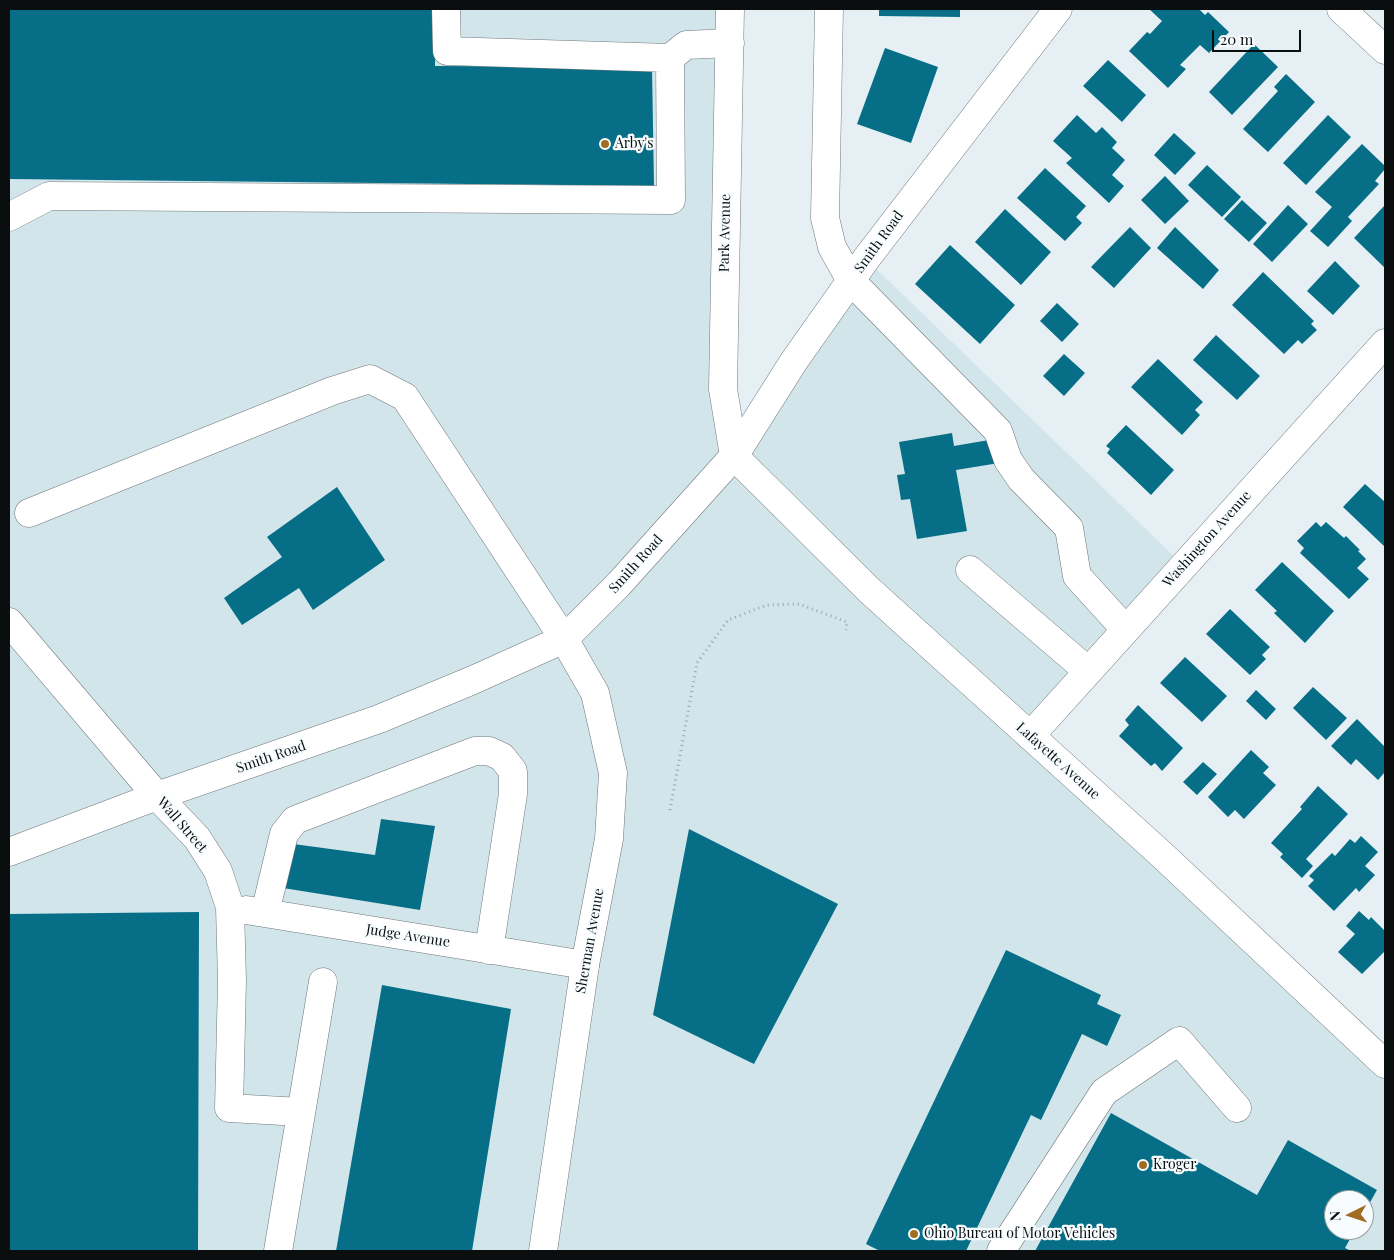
<!DOCTYPE html>
<html>
<head>
<meta charset="utf-8">
<style>
  body { margin:0 }
  #map { position:relative; width:1394px; height:1260px; overflow:hidden; background:#e6f0f4; font-family:"Playfair Display",serif }
  canvas { display:block }
  .frame { position:absolute; inset:0; border:10px solid #0b0e0f; pointer-events:none }
  .north { position:absolute; left:1324px; top:1190px; width:50px; height:50px; box-sizing:border-box; background:#f7fdff; border:1px solid #999d9f; border-radius:50%; rotate:266deg; font-size:14px; font-weight:700; line-height:20px; text-align:center; color:#0b0e0f }
  .north::after { content:''; display:block; margin:auto; width:18px; height:22px; background:#a16c24; clip-path:polygon(50% 0,100% 100%,50% 72%,0 100%) }
  .scale { position:absolute; left:1212px; top:30px; width:89px; height:22px; box-sizing:border-box; border:2px solid #0b0e0f; border-top:0; padding-left:6px; font-size:15px; line-height:18px; white-space:nowrap; color:#0b0e0f; -webkit-text-stroke:4px #f7fdff; paint-order:stroke }
</style>
</head>
<body>
<div id="map">
<canvas width="1394" height="1260"></canvas>
<div class="frame"></div>
<div class="north">N</div>
<div class="scale">20 m</div>
</div>
<script>
const c = document.querySelector('canvas').getContext('2d');
c.lineJoin = 'round';
function fill(path, color) { c.fillStyle = color; c.fill(path, 'evenodd'); }
const toPath = rows => new Path2D(rows.map(r => 'M' + r).join(''));
function stroke(path, color, width, dash) { c.strokeStyle = color; c.lineWidth = width; c.lineCap = dash ? 'butt' : 'round'; c.setLineDash(dash || []); c.stroke(path); }
function drawText(font, color, halo, rows, align = 'center') {
  c.font = font + ' "Playfair Display",serif'; c.lineWidth = 4.5; c.setLineDash([]); c.textBaseline = 'middle'; c.strokeStyle = halo; c.fillStyle = color; for (const [text, x, y, turn = 0] of rows) {
    c.save(); c.translate(x, y); c.rotate((+turn || 0) * Math.PI / 180); c.textAlign = isNaN(turn) ? turn : align; if (halo) c.strokeText(text, 0, 0); c.fillText(text, 0, 0); c.restore();
  }
}
const built = toPath([
  [9,9,730,9,734,455,866,259,1183,565,1030,736,1385,1064,1385,1251,9,1251],
  [1334,1200,1364,1200,1364,1230,1334,1230]
]);
const building = toPath([
  [9,9,436,9,435,66,652,67,654,186,9,179],
  [879,9,960,9,960,17,879,16],
  [1149,9,1199,9,1205,15,1208,12,1229,32,1209,53,1200,45,1180,65,1186,69,1168,88,1129,51,1147,32,1150,34,1162,21],
  [1254,44,1278,67,1232,115,1209,92],
  [885,48,938,67,911,143,857,124],
  [1108,60,1146,95,1122,122,1083,86],
  [1286,74,1315,102,1268,152,1243,129,1278,91,1274,87],
  [1077,115,1096,133,1102,127,1117,142,1112,148,1125,160,1112,175,1124,186,1109,203,1066,163,1072,158,1053,141],
  [1328,115,1351,137,1306,185,1283,163],
  [1174,133,1196,153,1175,175,1154,155],
  [1362,144,1385,166,1385,169,1375,181,1379,184,1348,217,1352,221,1328,247,1310,231,1332,207,1315,192],
  [1207,165,1241,197,1222,217,1188,185],
  [1045,168,1086,206,1076,217,1082,223,1065,241,1017,198],
  [1165,176,1189,201,1165,224,1141,200],
  [1242,200,1267,223,1249,242,1224,219],
  [1288,205,1308,224,1272,262,1253,244],
  [1385,205,1385,268,1354,238],
  [1005,209,1051,252,1021,285,975,242],
  [1130,227,1151,248,1114,288,1091,267],
  [1175,227,1219,270,1203,289,1157,248],
  [950,245,1015,305,980,344,915,284],
  [1335,261,1360,286,1333,315,1307,291],
  [1263,272,1314,321,1311,324,1317,330,1302,344,1298,340,1284,354,1232,305],
  [1057,303,1079,324,1062,342,1040,321],
  [1216,335,1260,376,1237,400,1193,360],
  [1064,354,1085,373,1064,396,1043,376],
  [1158,359,1203,402,1195,410,1200,415,1182,435,1131,387],
  [1126,425,1174,470,1151,495,1107,453,1110,449,1106,446],
  [952,433,954,446,995,439,999,463,956,470,967,531,917,539,910,499,901,500,897,475,905,474,899,442],
  [1365,484,1385,502,1385,547,1343,507],
  [337,487,385,560,313,610,299,588,242,625,224,598,282,557,267,537],
  [1316,522,1321,527,1326,522,1344,538,1346,536,1360,550,1358,551,1366,559,1357,568,1369,579,1349,599,1300,553,1304,548,1297,541],
  [1282,562,1334,611,1305,643,1274,613,1277,611,1255,590],
  [1230,609,1270,647,1262,655,1266,659,1250,675,1206,634],
  [1185,657,1227,696,1202,722,1160,683],
  [1313,687,1347,718,1326,740,1293,708],
  [1256,690,1276,709,1266,720,1246,701],
  [1138,705,1183,748,1162,771,1155,763,1151,766,1119,736,1129,725,1125,720],
  [1357,719,1385,747,1385,772,1378,780,1356,759,1351,765,1331,746],
  [1251,750,1269,767,1263,773,1276,785,1244,819,1235,810,1228,817,1208,797],
  [1203,762,1217,774,1197,795,1183,782],
  [1318,786,1348,814,1306,859,1313,866,1302,878,1280,857,1283,854,1271,843,1302,809,1300,807],
  [381,819,435,826,420,910,277,887,286,843,375,855],
  [689,829,838,904,754,1064,653,1015],
  [1361,836,1378,852,1365,866,1375,875,1359,892,1356,888,1334,911,1308,886,1314,880,1309,876,1332,853,1335,856,1350,839,1355,843],
  [1359,911,1369,920,1371,917,1385,931,1385,951,1362,974,1338,952,1355,934,1346,926],
  [199,912,198,1251,9,1251,9,914],
  [1006,950,1101,995,1097,1004,1121,1015,1107,1046,1082,1034,1041,1120,1031,1115,966,1251,880,1251,866,1244],
  [382,985,511,1009,472,1251,336,1251],
  [1111,1113,1257,1195,1288,1140,1377,1190,1364,1213,1364,1200,1334,1200,1334,1230,1355,1230,1345,1248,1351,1251,1035,1251]
]);
const path = toPath([
  [670,810,697,663,728,620,767,605,799,604,847,622,846,630]
]);
const minor = toPath([
  [446,9,447,51,670,58],
  [730,9,723,389,734,456,869,590,1161,854,1385,1064],
  [829,9,825,218,832,247,851,281,998,431,1008,460,1021,479,1069,528,1077,576,1125,629],
  [1341,9,1385,50],
  [9,217,49,196,671,200,670,58,686,45,730,43],
  [970,570,1088,671],
  [9,622,157,796,197,838,218,871,230,907,232,981,229,1108,301,1112],
  [1030,736,1385,343],
  [9,852,157,796,379,719,473,680,564,639,405,397,370,379,332,391,29,513],
  [246,910,585,965],
  [265,913,284,834,295,820,475,751,489,751,502,757,513,771,513,794,489,950],
  [278,1251,323,982],
  [1001,1251,1104,1092,1179,1041,1237,1108]
]);
const major = toPath([
  [543,1251,585,965,609,839,613,773,595,693,564,639,619,584,734,456,794,361,866,259,1058,9]
]);
const markers = [
  [605,144,5,"#a16c24"],
  [1143,1165,5,"#a16c24"],
  [914,1234,5,"#a16c24"]
];
const poiNames = [
  ["Arby's",615,144],
  ["Kroger",1153,1165],
  ["Ohio Bureau of Motor Vehicles",924,1234]
];
const streetNames = [
  ["Park Avenue",725,233,-89],
  ["Smith Road",879,242,-54],
  ["Washington Avenue",1207,539,-48],
  ["Smith Road",636,564,-48],
  ["Smith Road",271,757,-19],
  ["Lafayette Avenue",1058,761,42],
  ["Wall Street",182,825,49],
  ["Judge Avenue",408,936,9],
  ["Sherman Avenue",590,941,-80]
];
fill(built, '#d2e5eb');
fill(building, '#066f87');
stroke(minor, '#70787b', 29);
stroke(major, '#70787b', 29);
stroke(path, '#9da4a7', 3, [1, 4]);
stroke(minor, '#fff', 28);
stroke(major, '#fff', 28);
for (const [x, y, r, color] of markers) { const dot = new Path2D(); dot.arc(x, y, r, 0, 2 * Math.PI); c.fillStyle = color; c.fill(dot); stroke(dot, '#f7fdff', 2); }
drawText('14px', '#0b0e0f', '#f7fdff', poiNames, 'left');
drawText('14px', '#0b0e0f', '#f7fdff', streetNames);
</script>
</body>
</html>
